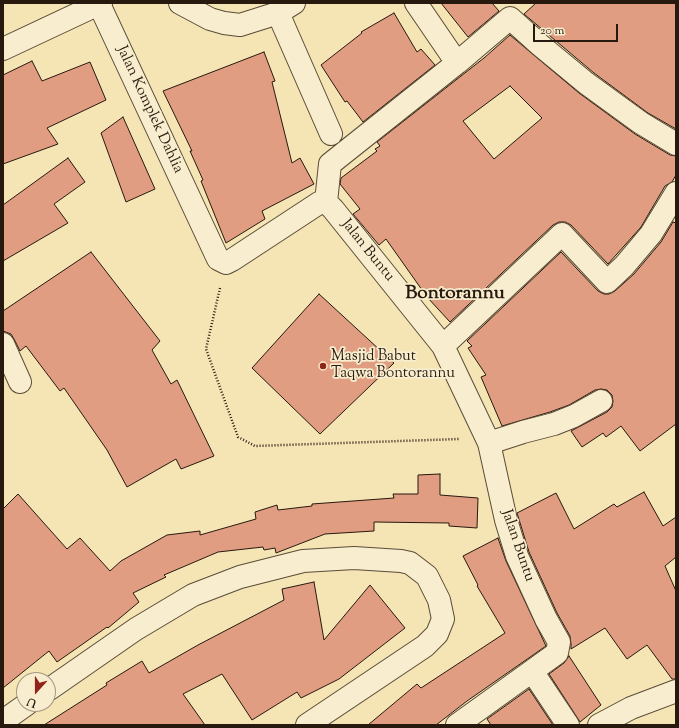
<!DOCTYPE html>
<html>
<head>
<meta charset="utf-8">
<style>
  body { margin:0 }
  #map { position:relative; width:679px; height:728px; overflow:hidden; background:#f5e4b4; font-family:"Sorts Mill Goudy",serif }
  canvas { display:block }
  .frame { position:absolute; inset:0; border:4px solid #27190e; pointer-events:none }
  .north { position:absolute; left:16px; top:672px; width:40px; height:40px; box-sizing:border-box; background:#f8edce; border:1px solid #a49881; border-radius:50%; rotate:201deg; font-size:11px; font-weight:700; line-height:16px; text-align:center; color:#27190e }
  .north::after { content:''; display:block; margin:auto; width:14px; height:18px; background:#8f2418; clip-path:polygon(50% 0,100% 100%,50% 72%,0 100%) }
  .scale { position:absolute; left:533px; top:24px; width:85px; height:18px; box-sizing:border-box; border:2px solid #27190e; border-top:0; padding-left:5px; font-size:12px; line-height:14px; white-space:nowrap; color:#27190e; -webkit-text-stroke:3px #f8edce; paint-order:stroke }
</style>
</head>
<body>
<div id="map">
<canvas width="679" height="728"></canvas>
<div class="frame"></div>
<div class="north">U</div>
<div class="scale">20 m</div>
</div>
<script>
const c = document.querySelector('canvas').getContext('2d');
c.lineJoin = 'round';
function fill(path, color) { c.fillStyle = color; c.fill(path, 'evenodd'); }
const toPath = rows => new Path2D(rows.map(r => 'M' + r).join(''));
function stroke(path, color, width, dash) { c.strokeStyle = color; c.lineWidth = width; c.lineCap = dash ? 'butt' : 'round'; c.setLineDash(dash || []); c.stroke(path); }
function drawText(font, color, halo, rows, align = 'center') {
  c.font = font + ' "Sorts Mill Goudy",serif'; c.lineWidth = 3.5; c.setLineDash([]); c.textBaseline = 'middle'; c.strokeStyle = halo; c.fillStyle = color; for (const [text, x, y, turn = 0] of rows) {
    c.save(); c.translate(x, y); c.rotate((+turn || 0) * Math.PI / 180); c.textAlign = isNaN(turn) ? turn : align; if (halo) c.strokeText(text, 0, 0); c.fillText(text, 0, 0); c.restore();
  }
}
const building = toPath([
  [441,3,492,3,499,11,468,37,441,3],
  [536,3,676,3,676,129,648,113,594,73,524,14,536,3],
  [394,13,417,52,421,49,435,65,363,122,347,101,345,102,321,65,362,33,361,32,394,13],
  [510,35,579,93,635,134,670,155,676,156,676,175,672,182,665,186,641,227,608,264,571,225,565,222,559,222,553,225,450,322,427,297,386,239,379,245,353,214,360,209,340,184,341,178,377,151,375,149,380,146,377,142,484,58,510,35],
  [510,86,542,118,494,159,463,121,510,86],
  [264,52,275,81,272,82,292,163,300,158,314,184,262,211,265,219,226,243,201,181,203,180,190,151,192,151,163,91,264,52],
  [32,61,42,81,90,62,106,100,47,128,58,144,3,164,3,75,32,61],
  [123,117,155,189,126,202,101,133,123,117],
  [68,158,85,182,54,204,68,223,3,261,3,205,68,158],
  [673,222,676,223,676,424,640,451,621,426,606,437,603,433,582,447,571,431,607,412,612,407,613,401,612,395,607,390,601,389,595,390,569,405,550,412,502,426,481,377,486,375,468,348,472,346,467,341,561,252,598,291,604,294,609,294,615,291,634,274,661,242,673,222],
  [91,252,160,341,152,350,171,384,177,380,214,456,181,469,176,459,127,487,107,450,64,388,60,391,26,346,20,351,14,339,11,334,3,331,3,311,91,252],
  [319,294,394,363,320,434,252,368,319,294],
  [440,474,440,495,478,498,477,528,449,526,449,523,374,522,374,531,325,534,276,553,275,548,264,550,263,547,218,552,164,575,166,577,133,593,139,602,108,628,107,627,57,662,49,651,3,688,3,509,18,494,67,549,80,538,110,571,121,561,167,535,200,531,200,535,256,519,255,512,277,505,278,510,312,506,312,504,394,498,393,494,418,494,418,475,440,474],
  [644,492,663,526,676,517,676,557,665,566,676,591,676,679,672,679,647,645,627,659,605,628,571,649,571,644,570,636,557,613,529,552,517,513,556,493,574,529,614,504,617,507,644,492],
  [498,538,506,561,546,646,467,701,436,725,368,725,417,684,421,688,505,633,477,586,478,585,463,556,498,538],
  [314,582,324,640,370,585,405,628,339,679,301,698,297,692,252,720,222,674,183,694,205,725,44,725,107,685,106,683,142,661,149,673,198,645,284,600,282,589,314,582],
  [569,656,601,705,580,722,549,674,564,663,569,656],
  [529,689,553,725,491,725,487,719,529,689]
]);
const path = toPath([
  [220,288,206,349,238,437,255,446,459,439]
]);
const street = toPath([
  [180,3,210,19,224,23,240,25,278,13,294,3],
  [416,3,457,63],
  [99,4,218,259,226,263,232,260,319,203,326,202,333,209,443,346,489,443,506,520,517,556,546,619,559,642,557,653,457,725],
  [278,13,331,134],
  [3,49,101,3],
  [326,202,330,164,457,63,510,18,540,45,586,83,641,123,676,144],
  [3,344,20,382],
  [443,346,562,234,607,282,624,266,651,234,676,193],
  [489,443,523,432,554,424,574,416,601,401],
  [532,671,568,725],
  [48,690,136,629,193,595,240,577,303,561,354,558,401,561,410,563,427,576,439,600,443,619,437,634,425,646,307,725],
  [3,721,27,704],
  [599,725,631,708,676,691]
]);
const markers = [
  [323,366,4,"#8f2418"]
];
const streetNames = [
  ["Jalan Komplek Dahlia",149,110,65],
  ["Jalan Buntu",367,251,51],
  ["Jalan Buntu",517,546,71]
];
const poiNames = [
  ["Masjid Babut",331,357],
  ["Taqwa Bontorannu",331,374]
];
const districtNames = [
  ["Bontorannu",455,295]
];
fill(building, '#e09d81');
stroke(building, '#27190e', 1);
stroke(street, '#5a4c38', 24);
stroke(path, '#27190e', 2.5, [1, 2]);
stroke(street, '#f8edce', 22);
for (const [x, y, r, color] of markers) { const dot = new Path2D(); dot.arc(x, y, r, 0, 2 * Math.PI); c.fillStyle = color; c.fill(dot); stroke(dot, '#f8edce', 1.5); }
drawText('15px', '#27190e', '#f8edce', streetNames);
drawText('15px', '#27190e', '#f8edce', poiNames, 'left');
drawText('bold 19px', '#27190e', '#f8edce', districtNames);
</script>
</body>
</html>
